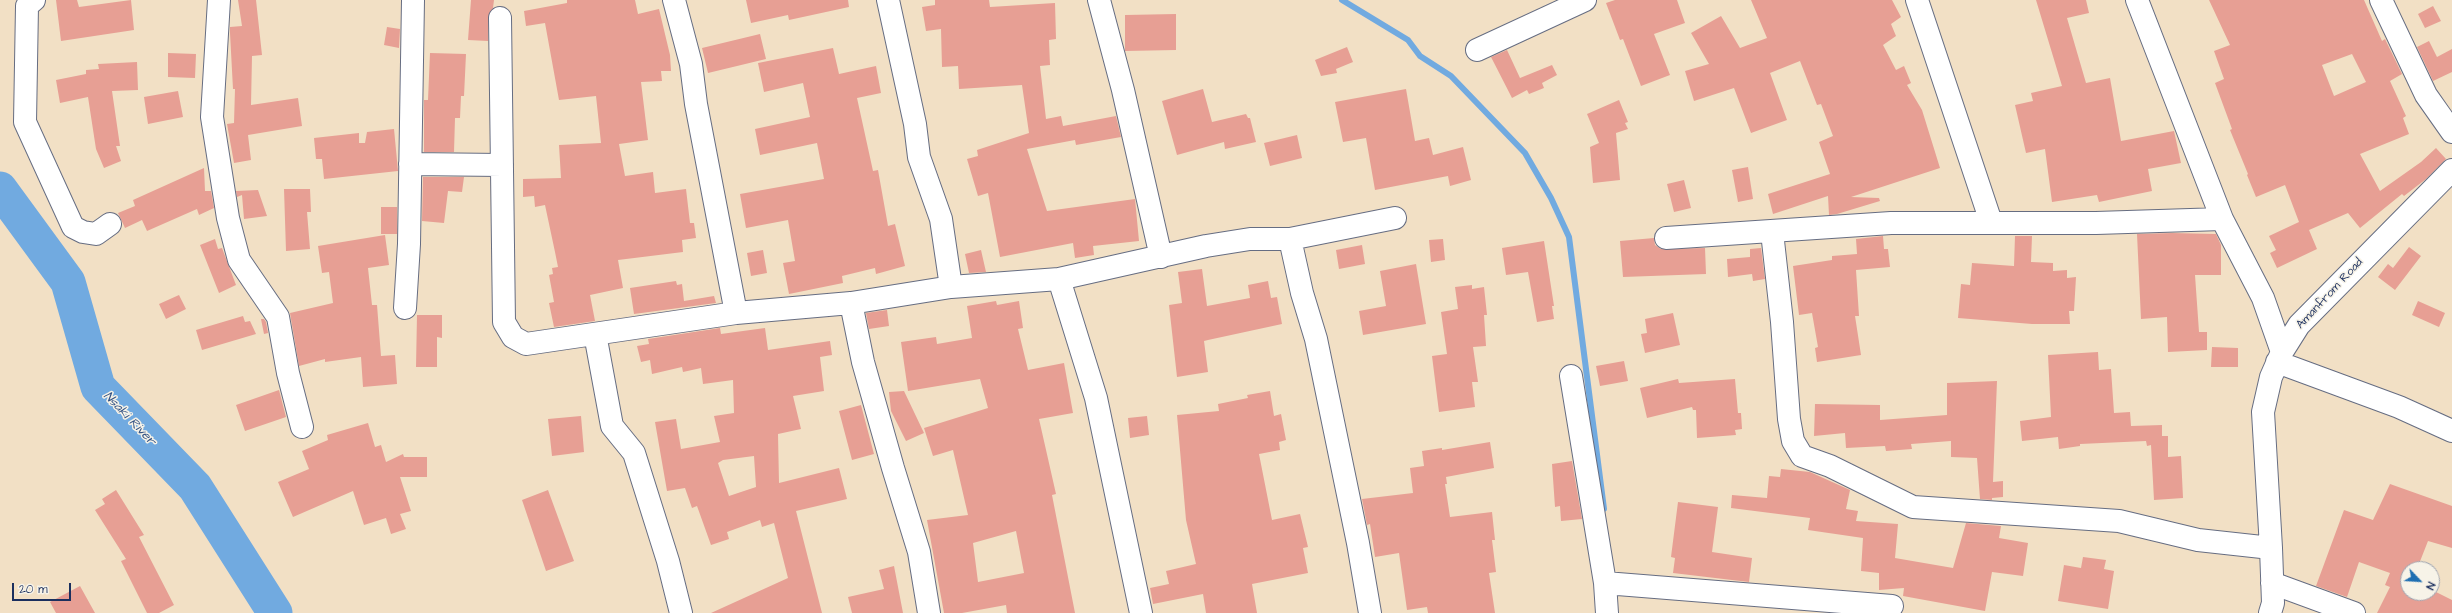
<!DOCTYPE html>
<html>
<head>
<meta charset="utf-8">
<style>
  body { margin:0 }
  #map { position:relative; width:2452px; height:613px; overflow:hidden; background:#f2e0c5; font-family:"Architects Daughter",sans-serif }
  canvas { display:block }
  .north { position:absolute; left:2400px; top:561px; width:40px; height:40px; box-sizing:border-box; background:#f7f3e8; border:1px solid #9fa5b1; border-radius:50%; rotate:115deg; font-size:11px; font-weight:700; line-height:16px; text-align:center; color:#1b2f5e }
  .north::after { content:''; display:block; margin:auto; width:14px; height:18px; background:#1f6fb2; clip-path:polygon(50% 0,100% 100%,50% 72%,0 100%) }
  .scale { position:absolute; left:12px; top:583px; width:59px; height:18px; box-sizing:border-box; border:2px solid #1b2f5e; border-top:0; padding-left:5px; font-size:12px; line-height:14px; white-space:nowrap; color:#1b2f5e; -webkit-text-stroke:3px #f7f3e8; paint-order:stroke }
</style>
</head>
<body>
<div id="map">
<canvas width="2452" height="613"></canvas>
<div class="north">N</div>
<div class="scale">20 m</div>
</div>
<script>
const c = document.querySelector('canvas').getContext('2d');
c.lineJoin = 'round';
const toPath = rows => new Path2D(rows.map(r => 'M' + r).join(''));
function stroke(path, color, width, dash) { c.strokeStyle = color; c.lineWidth = width; c.lineCap = dash ? 'butt' : 'round'; c.setLineDash(dash || []); c.stroke(path); }
function fill(path, color) { c.fillStyle = color; c.fill(path, 'evenodd'); }
function drawText(font, color, halo, rows, align = 'center') {
  c.font = font + ' "Architects Daughter",sans-serif'; c.lineWidth = 3; c.setLineDash([]); c.textBaseline = 'middle'; c.strokeStyle = halo; c.fillStyle = color; for (const [text, x, y, turn = 0] of rows) {
    c.save(); c.translate(x, y); c.rotate((+turn || 0) * Math.PI / 180); c.textAlign = isNaN(turn) ? turn : align; if (halo) c.strokeText(text, 0, 0); c.fillText(text, 0, 0); c.restore();
  }
}
const stream = toPath([
  [1342,0,1408,40,1420,56,1451,76,1525,153,1551,198,1569,237,1604,509]
]);
const river = toPath([
  [0,189,68,282,98,387,195,487,275,613]
]);
const building = toPath([
  [56,0,77,0,79,7,131,0,134,30,61,41],
  [238,0,256,0,262,55,252,56,251,105,298,98,302,126,248,135,251,160,234,163,227,124,234,123,235,89,233,89,230,33,230,27,242,26],
  [471,0,494,0,493,8,488,18,488,41,468,40],
  [567,0,635,0,638,14,659,9,670,55,671,71,661,71,662,81,641,82,648,140,619,144,625,176,653,172,655,193,686,189,690,223,694,223,696,238,682,240,683,252,618,260,623,288,590,295,595,321,554,327,549,303,554,302,549,275,553,274,552,268,558,267,555,252,545,205,535,207,534,196,523,197,523,179,561,178,559,145,601,143,596,96,559,100,545,23,526,26,524,11,567,3],
  [746,0,848,0,849,7,789,20,788,15,751,23],
  [935,0,989,0,990,7,1055,3,1056,39,1049,40,1050,65,1040,66,1046,119,1061,116,1063,126,1116,116,1121,137,1076,145,1075,140,1027,149,1047,211,1135,199,1139,241,1093,246,1094,255,1075,258,1073,243,1000,257,988,193,978,196,967,159,978,156,977,150,1029,133,1022,85,959,89,958,66,942,67,941,29,926,31,922,7,935,5],
  [1615,0,1677,0,1685,23,1654,34,1670,75,1641,86,1623,39,1620,40,1606,3],
  [1751,0,1892,0,1901,17,1891,24,1896,36,1883,45,1896,70,1904,66,1911,83,1907,85,1922,110,1940,168,1851,197,1879,198,1880,201,1837,214,1829,215,1828,196,1773,214,1768,194,1830,174,1819,142,1833,136,1821,104,1817,105,1800,61,1770,73,1787,120,1751,133,1734,88,1694,101,1685,71,1709,64,1691,33,1721,16,1740,48,1767,38],
  [2036,0,2086,0,2089,13,2067,18,2086,83,2110,78,2121,141,2174,131,2181,163,2148,169,2152,191,2099,202,2097,195,2052,202,2045,149,2026,153,2015,105,2033,101,2031,93,2062,86],
  [2209,0,2364,0,2382,41,2385,39,2402,74,2390,81,2406,116,2403,118,2409,134,2360,154,2380,191,2421,162,2436,148,2446,159,2426,179,2404,196,2402,194,2360,228,2348,213,2309,230,2317,249,2277,268,2270,253,2276,250,2269,236,2299,222,2285,185,2256,197,2247,175,2248,174,2230,130,2232,129,2215,83,2224,79,2214,51,2230,45],
  [2352,54,2366,82,2334,96,2322,65],
  [2433,6,2441,21,2425,28,2418,14],
  [1176,14,1176,50,1125,51,1125,15],
  [387,27,400,29,399,48,384,45],
  [760,34,766,59,708,73,702,48],
  [2429,41,2437,57,2452,49,2452,72,2433,81,2417,47],
  [1347,47,1353,62,1336,69,1337,73,1321,76,1315,60],
  [833,48,839,74,876,66,881,93,857,98,873,171,878,170,888,226,895,224,905,266,876,274,875,268,842,276,843,283,789,294,783,263,795,261,788,220,746,228,740,194,824,179,817,143,760,155,755,129,810,117,803,83,764,92,758,63],
  [1507,50,1520,78,1552,65,1557,75,1542,83,1544,88,1529,94,1527,90,1512,98,1491,57],
  [168,53,196,54,195,78,168,77],
  [430,53,466,54,464,96,461,96,460,118,455,118,454,152,424,152,424,100,428,100],
  [137,62,138,90,112,91,120,146,116,146,121,161,104,168,96,149,88,97,60,103,56,80,86,74,86,70,99,69,98,64],
  [1203,89,1212,122,1246,114,1248,118,1250,118,1256,142,1225,149,1224,142,1177,155,1162,101],
  [1406,89,1415,141,1429,138,1433,155,1463,147,1471,180,1450,186,1448,176,1375,190,1366,138,1343,142,1335,102],
  [178,91,183,117,148,124,144,97],
  [1619,100,1628,122,1625,123,1628,129,1616,133,1620,180,1593,183,1590,147,1599,143,1587,114],
  [394,129,398,171,324,179,322,159,316,159,314,138,359,133,359,143,365,143,367,132],
  [1297,135,1302,158,1270,166,1264,143],
  [1748,167,1753,199,1738,202,1732,170],
  [204,168,205,191,211,191,214,208,199,215,197,209,147,231,142,220,125,228,118,213,135,206,133,200],
  [423,177,464,177,462,192,448,191,444,223,422,221],
  [1684,180,1691,208,1674,212,1667,184],
  [284,189,310,189,311,212,307,212,310,249,286,251],
  [258,190,267,216,244,219,242,195,237,197,236,191],
  [381,207,397,207,397,234,381,234],
  [2172,233,2216,234,2221,245,2221,275,2195,275,2199,332,2207,332,2207,350,2168,352,2167,317,2141,319,2137,234],
  [385,235,389,265,368,268,372,305,377,305,381,356,395,355,397,384,363,387,361,357,325,362,325,359,299,366,290,313,333,303,329,272,322,273,318,246],
  [1883,236,1884,249,1888,249,1890,267,1856,270,1859,316,1855,316,1861,355,1817,362,1815,348,1818,347,1812,313,1799,315,1793,266,1832,260,1832,256,1857,254,1856,239],
  [2015,236,2032,236,2031,262,2053,263,2053,271,2067,270,2067,278,2076,277,2074,311,2069,311,2070,324,2032,324,1958,318,1961,284,1970,285,1972,263,2014,266],
  [1654,238,1655,245,1661,249,1705,248,1706,274,1623,277,1620,241],
  [215,239,218,249,222,248,236,285,219,293,200,245],
  [1443,239,1445,260,1431,262,1429,240],
  [1544,241,1554,306,1552,306,1554,319,1537,322,1528,272,1506,275,1502,248],
  [1362,245,1365,264,1339,269,1336,250],
  [2409,247,2421,256,2395,290,2378,277,2388,264,2393,268],
  [1761,248,1765,279,1753,281,1752,274,1728,277,1727,259,1750,257,1750,249],
  [763,250,767,273,751,276,747,253],
  [981,250,986,272,969,273,965,254],
  [1416,264,1426,324,1363,335,1359,311,1386,306,1380,271],
  [1202,269,1207,306,1250,298,1248,285,1268,281,1271,298,1277,297,1282,324,1208,340,1204,341,1208,372,1177,377,1169,305,1182,303,1178,272],
  [676,281,677,285,682,284,684,301,714,296,716,303,634,314,630,288],
  [1472,285,1472,289,1484,287,1487,315,1484,315,1486,346,1473,347,1478,382,1472,382,1475,407,1439,412,1432,356,1447,354,1441,312,1458,309,1455,287],
  [179,295,186,309,166,319,159,304],
  [996,301,997,305,1019,301,1023,328,1018,329,1028,370,1064,363,1073,413,1039,419,1056,494,1052,495,1075,613,1007,613,1006,605,962,613,944,613,927,520,968,515,953,450,933,456,924,428,988,408,980,379,908,391,901,342,936,337,937,344,972,338,967,306],
  [1016,531,1024,573,978,582,973,543],
  [2418,301,2445,313,2439,327,2412,315],
  [887,310,889,326,869,329,866,313],
  [1673,313,1680,345,1645,353,1641,334,1647,333,1645,319],
  [417,315,442,315,442,338,437,337,437,367,416,367],
  [243,316,245,322,250,321,256,334,202,350,196,330],
  [261,319,264,319,266,322,268,333,264,334],
  [720,328,721,334,765,328,768,350,830,341,832,355,820,357,824,391,793,396,801,429,778,434,779,483,839,468,847,499,796,511,822,613,711,613,788,578,774,523,762,527,760,520,727,532,729,539,711,545,697,506,692,508,685,488,667,491,655,422,676,419,681,449,720,442,714,416,734,413,733,380,703,384,701,368,683,372,682,367,652,374,650,360,641,362,637,346,649,344,648,339],
  [754,456,756,487,729,496,718,463,723,460],
  [2212,347,2238,348,2238,367,2211,367],
  [2098,352,2099,370,2111,369,2114,413,2130,412,2131,426,2162,425,2162,436,2168,436,2168,457,2181,456,2183,498,2154,500,2151,445,2147,446,2146,441,2080,444,2080,446,2059,449,2058,437,2022,441,2020,421,2051,417,2048,355],
  [1624,361,1628,381,1600,386,1596,366],
  [1678,379,1679,383,1735,379,1738,413,1741,413,1742,429,1735,430,1736,435,1697,438,1696,410,1693,410,1692,407,1647,418,1640,388],
  [1997,381,1993,482,2003,481,2003,497,1992,498,1992,500,1980,499,1977,458,1951,457,1951,441,1911,444,1912,449,1886,451,1885,446,1846,448,1845,433,1814,436,1815,404,1880,405,1880,420,1947,415,1947,383],
  [279,390,286,417,245,431,236,405],
  [904,391,924,433,906,441,891,411,889,392],
  [1270,391,1274,416,1281,414,1286,440,1279,442,1280,450,1259,454,1272,520,1300,514,1308,547,1303,548,1308,573,1252,584,1257,613,1206,613,1203,594,1153,604,1150,588,1169,584,1166,571,1196,564,1186,520,1177,415,1219,411,1218,404,1248,398,1247,395],
  [861,405,874,454,852,460,839,411],
  [581,416,584,452,552,456,548,419],
  [1147,416,1149,435,1130,438,1128,418],
  [368,423,375,447,381,445,386,462,403,454,404,457,427,457,427,477,400,477,411,511,400,514,406,529,391,534,386,518,364,525,353,491,293,517,278,482,309,469,302,451,328,440,327,435],
  [1490,442,1494,468,1446,477,1447,484,1445,484,1450,517,1492,512,1495,540,1492,540,1496,572,1489,573,1495,613,1428,613,1427,607,1407,610,1399,553,1375,557,1370,524,1367,525,1362,499,1413,493,1410,468,1424,466,1422,451,1442,448,1442,450],
  [1572,461,1582,519,1561,521,1560,506,1555,507,1552,464],
  [1781,469,1810,472,1850,490,1846,509,1858,511,1856,521,1898,524,1895,558,1953,568,1966,523,2001,526,1999,538,2028,543,2023,576,1992,572,1985,611,1903,596,1904,588,1879,590,1879,573,1861,571,1863,538,1808,530,1810,518,1731,508,1732,495,1767,498,1769,476,1780,477],
  [2390,484,2452,506,2452,548,2428,541,2417,569,2408,569,2408,593,2432,593,2432,590,2452,600,2452,613,2377,613,2390,587,2385,585,2390,573,2359,562,2347,597,2316,586,2344,510,2373,520],
  [116,490,144,535,139,537,174,605,159,613,147,613,121,561,126,559,95,510,105,504,102,499],
  [548,490,574,561,546,571,522,500],
  [1678,502,1718,507,1712,552,1752,558,1749,582,1673,573,1675,558,1671,557],
  [2083,557,2106,560,2104,569,2114,571,2108,609,2058,601,2064,565,2081,568],
  [894,566,903,613,852,613,848,597,884,589,879,570],
  [80,586,95,613,56,613,50,602]
]);
const minor = toPath([
  [34,0,27,6,25,122,73,227,83,232,96,234,110,224],
  [219,0,212,117,228,218,239,260,278,317,288,373,302,427],
  [674,0,691,64,696,104,736,313],
  [888,0,915,124,919,157,941,219,951,287],
  [1099,0,1123,90,1161,257],
  [1917,0,1991,222],
  [2137,0,2222,219,2263,298,2282,352],
  [2381,0,2426,95,2452,132],
  [500,18,504,322,513,337,526,344,736,313,851,303,951,287,1059,279,1206,246,1250,239,1290,239,1395,218],
  [1477,50,1585,0],
  [410,164,502,165],
  [1772,232,1782,322,1789,419,1793,441,1802,456,1830,466,1913,507,2119,521,2198,540,2271,548],
  [1666,238,1891,223,2096,223,2222,219],
  [1290,239,1302,293,1316,339,1358,543,1370,613],
  [1059,279,1096,398,1141,613],
  [851,303,863,362,893,468,919,552,929,613],
  [405,308,409,244,413,0],
  [595,334,612,426,634,453,668,561,681,613],
  [2277,362,2399,407,2452,431],
  [1571,376,1605,583,1607,613],
  [1605,583,1892,606],
  [2272,583,2354,613],
  [2270,613,2273,603,2271,548,2263,412,2271,377,2282,352,2299,325,2452,170]
]);
const streetNames = [
  ["Amanfrom Road",2330,294,-47]
];
const waterNames = [
  ["Nsaki River",129,419,46]
];
stroke(stream, '#71aae0', 6);
stroke(river, '#71aae0', 35);
fill(building, '#e79f94');
stroke(minor, '#666d82', 24);
stroke(minor, '#fff', 22);
drawText('12px', '#1b2f5e', '#f7f3e8', streetNames);
drawText('italic 13px', '#355485', '#f7f3e8', waterNames);
</script>
</body>
</html>
